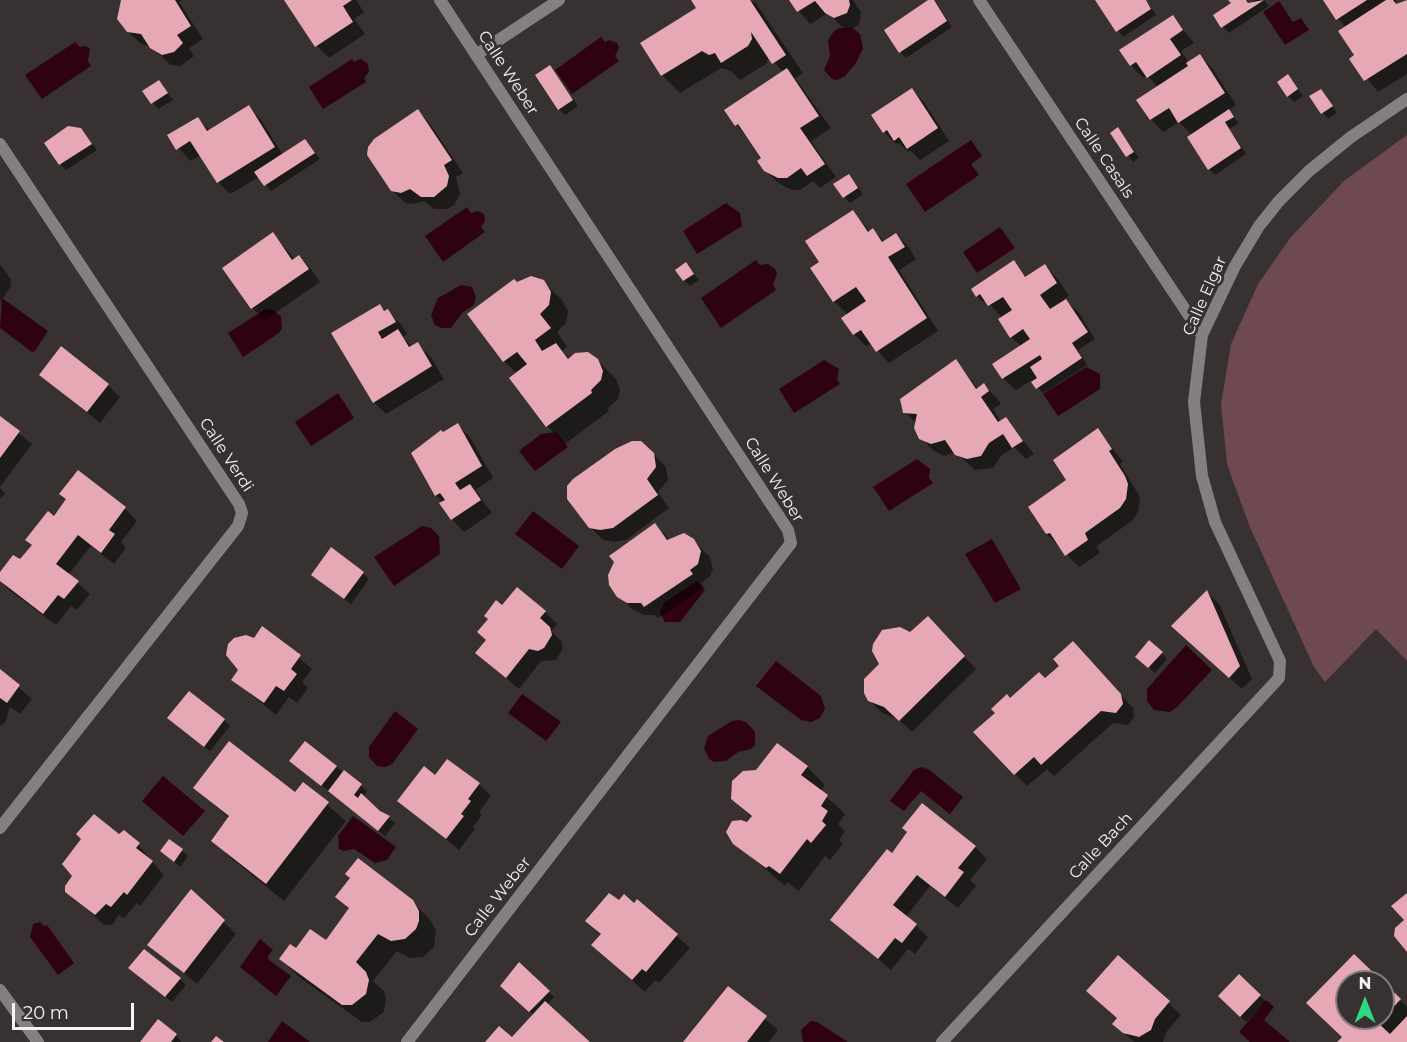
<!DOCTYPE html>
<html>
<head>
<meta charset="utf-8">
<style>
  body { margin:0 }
  #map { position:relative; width:1407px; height:1042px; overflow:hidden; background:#373132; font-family:Montserrat,sans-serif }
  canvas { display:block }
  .north { position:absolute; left:1335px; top:970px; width:60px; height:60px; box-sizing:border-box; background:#373132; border:2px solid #837e7f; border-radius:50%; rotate:0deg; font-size:16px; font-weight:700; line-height:24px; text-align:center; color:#f6f2f2 }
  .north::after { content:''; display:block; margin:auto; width:21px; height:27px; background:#31d882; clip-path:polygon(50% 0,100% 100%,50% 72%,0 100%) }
  .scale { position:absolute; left:12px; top:1003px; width:122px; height:27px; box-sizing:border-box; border:3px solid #f6f2f2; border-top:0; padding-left:8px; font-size:18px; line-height:21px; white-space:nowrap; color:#f6f2f2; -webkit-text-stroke:4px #373132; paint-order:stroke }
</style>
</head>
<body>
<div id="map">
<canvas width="1407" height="1042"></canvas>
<div class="north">N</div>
<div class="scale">20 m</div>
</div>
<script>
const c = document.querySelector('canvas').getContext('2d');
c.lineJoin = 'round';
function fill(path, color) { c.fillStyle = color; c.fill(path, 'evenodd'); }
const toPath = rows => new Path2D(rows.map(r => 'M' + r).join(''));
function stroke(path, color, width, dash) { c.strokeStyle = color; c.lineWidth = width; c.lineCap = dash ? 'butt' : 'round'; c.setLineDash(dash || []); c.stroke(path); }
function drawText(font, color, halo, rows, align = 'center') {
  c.font = font + ' Montserrat,sans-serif'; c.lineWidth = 6; c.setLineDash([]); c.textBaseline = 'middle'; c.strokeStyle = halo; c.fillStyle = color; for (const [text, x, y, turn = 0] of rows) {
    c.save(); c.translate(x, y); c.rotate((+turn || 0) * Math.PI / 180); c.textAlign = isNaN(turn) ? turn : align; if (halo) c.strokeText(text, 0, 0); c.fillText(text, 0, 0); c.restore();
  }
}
const green = toPath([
  [1407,135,1407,661,1376,629,1325,682,1314,667,1249,525,1227,464,1221,404,1231,344,1258,284,1291,237,1344,181]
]);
const water = toPath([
  [1279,1,1293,22,1301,18,1309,30,1285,45,1263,12],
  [840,28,853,28,860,34,863,48,856,63,845,76,838,80,832,79,824,70,830,56,828,40,834,31],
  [601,37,605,42,609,40,617,43,619,48,615,56,619,61,572,94,555,70],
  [75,42,80,47,86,46,90,49,88,61,91,66,42,99,25,75],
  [352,59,354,62,361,59,368,64,369,72,364,78,366,82,323,109,309,87],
  [971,140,982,156,971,164,979,175,925,212,906,184],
  [726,203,740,213,742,226,697,254,683,231],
  [467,207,471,213,478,211,484,214,485,221,481,227,485,232,443,262,425,236],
  [1000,227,1015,248,977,273,963,252],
  [756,260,760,265,768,264,775,269,777,274,773,284,776,290,721,328,701,298],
  [461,285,472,287,476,297,474,305,462,313,451,328,442,328,435,325,431,315,438,298],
  [2,298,48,331,35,351,32,352,0,328],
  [271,309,281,316,282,328,279,333,243,357,228,333,264,310],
  [824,360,839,369,837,380,840,384,794,413,779,389],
  [1086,367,1100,374,1100,389,1058,416,1043,394],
  [338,393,354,418,311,446,295,422],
  [556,432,568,447,535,471,519,451,541,434],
  [917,459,930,469,929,478,933,483,889,511,873,487],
  [533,511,579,546,562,569,515,534],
  [422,526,431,528,439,536,440,554,394,586,374,557],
  [992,539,1021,589,995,603,965,554],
  [697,581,705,590,680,622,665,622,660,613,664,603],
  [1186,645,1212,670,1177,707,1170,712,1154,710,1147,701,1147,689],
  [776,661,821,696,825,709,820,718,811,722,801,720,756,686],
  [522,694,561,722,546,741,508,713],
  [395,711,418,729,392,764,385,767,377,766,369,757,369,747],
  [739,720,746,722,755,732,755,745,751,749,738,752,726,761,714,762,709,759,704,748,708,736,732,721],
  [921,767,928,769,963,797,950,814,921,791,904,811,890,801,914,770],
  [163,776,205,811,183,836,142,801],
  [353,816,396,847,387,860,375,863,354,849,344,851,339,849,338,836],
  [40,922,44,926,47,925,74,963,58,975,30,937,33,924],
  [260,939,273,950,268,956,269,960,291,976,276,996,240,967],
  [1266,1000,1274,1007,1264,1020,1290,1042,1250,1042,1239,1032],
  [282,1021,310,1042,268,1042],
  [811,1021,817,1022,848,1042,803,1042,801,1030]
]);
const shadow = toPath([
  [124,0,182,0,179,2,203,39,189,48,194,56,181,66,171,65,150,46,141,44,121,25,118,12],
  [286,0,356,0,364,12,354,19,365,34,329,58,317,46],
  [693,0,755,2,803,73,795,78,831,128,811,141,836,177,820,188,813,181,800,190,792,190,778,183,765,170,763,158,726,111,783,72,769,56,766,64,740,80,731,71,721,68,680,93,662,75,642,43,698,9],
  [790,0,853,0,861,13,859,25,851,29,843,28,828,13,810,24],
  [931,0,937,5,952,27,906,58,900,52],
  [1097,0,1146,0,1156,15,1123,37],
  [1230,0,1247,0,1249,4,1255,0,1264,0,1269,6,1229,33,1223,27,1233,4],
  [1324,0,1397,0,1394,2,1397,5,1407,0,1407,74,1378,92,1351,59,1356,56,1346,28],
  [1173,17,1194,43,1181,51,1189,63,1200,56,1212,68,1236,105,1228,111,1239,123,1229,129,1246,154,1215,175,1209,169,1192,135,1179,122,1163,132,1151,119,1158,87,1147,75,1143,78,1131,65],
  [550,67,578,106,565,115,559,109],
  [1288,76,1303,96,1294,102,1288,96],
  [159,82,173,100,158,109,144,91],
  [912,90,924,102,949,141,920,160,910,150,908,152,899,143,896,144,884,132],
  [1321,90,1337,113,1328,119,1311,96],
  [249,107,261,120,283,155,305,140,320,159,271,191,259,177,230,194,218,182,201,155,190,161,169,136,198,119,210,131],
  [418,111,430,124,463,173,456,177,460,194,454,205,447,209,434,209,424,201,414,204,405,203,392,190],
  [1118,129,1139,158,1133,162,1112,134],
  [81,130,97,150,66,170,60,164],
  [849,176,863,194,850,203,844,197],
  [853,212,870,232,873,230,885,242,896,235,909,247,916,259,899,270,938,331,889,363,871,344,866,346,854,334,848,315,834,301,821,263],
  [273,234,295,260,299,257,311,269,320,282,265,320,252,308],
  [1013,262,1026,278,1045,266,1057,278,1069,296,1064,299,1079,313,1095,339,1078,350,1087,365,1043,393,1032,380,1016,390,1003,378,994,364,1021,346,1011,337,1002,318,986,300,983,302,977,296],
  [0,264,11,280,10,288,0,302],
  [686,264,699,280,690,286,684,280],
  [524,279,543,282,562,300,568,311,566,323,557,332,567,347,562,351,570,359,597,360,616,379,620,390,618,399,608,408,609,411,565,444,547,426,517,374,504,361,469,313],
  [379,306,400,323,407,334,403,337,412,347,417,344,430,356,444,379,386,414,374,402],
  [956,361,978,389,983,385,996,397,1001,404,993,409,1001,422,1006,419,1034,454,1026,459,1014,447,1002,455,993,468,975,470,955,452,944,456,934,451,921,438,916,423,905,412],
  [41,375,108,385,120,397,100,423],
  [0,418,32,444,0,487],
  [457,425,470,437,493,478,475,490,492,513,464,532,452,519,443,503,436,495,443,434],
  [1098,430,1123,462,1120,464,1140,497,1138,512,1133,520,1097,546,1100,553,1079,567,1047,534,1069,481],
  [653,454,666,467,668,480,658,492,669,508,626,540,614,542,603,540,590,527],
  [0,488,5,494,0,498],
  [68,500,125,509,137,521,121,542,126,548,114,564,91,546,68,575,90,594,77,610,71,606,56,625,9,590,0,580,0,574,20,562],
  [655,525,670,540,693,540,710,557,713,569,710,576,701,583,704,587,658,618,654,615,644,615,632,609,619,596],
  [363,573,369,579,351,604,319,581],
  [1207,592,1219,604,1252,679,1242,689,1185,638],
  [545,612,557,624,551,631,561,641,563,648,556,660,541,661,519,689,477,653,488,641],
  [263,628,312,669,302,682,308,688,297,703,289,697,276,715,233,680,239,671,228,655,255,639],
  [940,631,976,669,912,732,898,719,882,713,869,700,881,664,911,634],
  [1162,653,1167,659,1155,673,1143,663],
  [1085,656,1133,708,1134,717,1128,725,1113,723,1054,776,1047,769,1027,786,1015,774,1010,700],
  [0,671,32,699,20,714,10,707,5,723,0,726],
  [224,720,230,726,210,751,175,724],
  [291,761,336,767,361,786,367,791,363,797,395,823,385,836],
  [807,767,825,785,820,791,845,814,838,824,845,831,839,840,843,844,830,860,825,856,799,891,787,882,785,886,730,838,752,818,732,798,731,789,738,776],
  [435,777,479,784,491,796,479,812,482,815,473,827,475,829,459,850,399,801],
  [303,784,346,821,284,901,231,858,213,840,229,818,195,788,295,794],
  [909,833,975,847,987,859,970,880,976,886,958,908,930,886,906,917,928,937,915,954,908,949,891,970,832,920],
  [119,837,134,840,164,875,140,906,137,903,124,918,119,915,112,925,104,925,78,901,74,876,65,867,64,861,83,839],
  [169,841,188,856,180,867,168,856],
  [191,891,236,934,197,984,149,944],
  [337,896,412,901,430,920,436,930,434,947,423,957,410,958,397,951,373,981,384,991,386,999,384,1012,370,1022,362,1022,299,977,281,959,297,950,326,942,350,909],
  [637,901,690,948,659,983,655,980,645,992,593,945,602,936,587,921,619,902,634,905],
  [1354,956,1381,982,1347,982,1347,1018,1383,1018,1383,984,1407,1007,1407,1042,1339,1042,1344,1037,1308,1003],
  [1118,957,1181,1015,1167,1031,1163,1042,1134,1042,1114,1023,1118,1018],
  [519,964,554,997,547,1005,588,1042,487,1042,512,1039,534,1015,508,992],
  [136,974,180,979,186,985,172,1002],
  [1239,976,1266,1002,1246,1022,1220,996],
  [728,987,778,1030,769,1042,685,1042],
  [176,1035,181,1042,142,1042]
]);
const building = toPath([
  [121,0,175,0,191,26,177,35,183,43,174,52,162,55,150,48,141,34,127,32,117,19],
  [284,0,352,0,343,6,353,22,315,47],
  [691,0,750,0,786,55,772,64,751,32,752,39,748,46,721,63,715,53,709,55,702,51,661,76,640,43,696,8],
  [789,0,849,0,850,5,847,13,834,18,825,13,815,1,797,12],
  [928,0,934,0,947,21,899,53,884,30],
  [1095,0,1146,0,1151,9,1116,32],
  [1228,0,1246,0,1248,3,1264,0,1221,28,1213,15,1231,3],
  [1323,0,1367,0,1336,20],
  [1386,0,1393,0,1396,4,1407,0,1407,54,1364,81,1349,59,1354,55,1338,31],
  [1173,15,1183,30,1170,39,1181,55,1147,78,1136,62,1130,66,1119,50],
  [1200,54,1225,93,1178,123,1169,108,1150,120,1136,100,1188,66,1186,63],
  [550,65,573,100,558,110,535,75],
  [787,68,819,116,800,128,825,164,807,176,801,168,787,178,778,178,764,171,757,161,761,158,738,124,735,126,724,110],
  [1288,74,1298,89,1287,97,1277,82],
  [159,80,168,93,151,104,142,91],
  [912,88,938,128,907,149,899,137,894,141,887,130,883,133,871,115],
  [1321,89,1333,106,1321,114,1309,96],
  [249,105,275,147,217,183,190,141,176,150,167,135,198,117,207,131],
  [418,109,452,160,444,165,449,176,447,186,434,197,421,197,410,189,401,193,391,191,367,155,368,147,374,139],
  [1229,109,1234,117,1225,122,1241,148,1208,170,1187,137],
  [68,126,81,128,92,144,59,165,44,143],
  [1118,127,1134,152,1126,157,1110,133],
  [305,139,315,153,264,186,254,172],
  [849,174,858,188,843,198,833,184],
  [853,210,868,232,873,228,882,242,896,233,905,247,888,257,927,318,876,352,861,330,853,335,841,318,866,301,856,287,833,302,810,268,819,262,805,241],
  [273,232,292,260,299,255,309,269,251,309,222,268],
  [1014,260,1025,277,1045,264,1057,283,1040,295,1050,309,1066,299,1088,332,1072,343,1082,358,1036,389,1031,382,1037,378,1030,367,1042,359,1040,355,1002,379,992,364,1030,339,1023,329,1010,338,998,319,1012,310,1003,297,988,306,980,294,976,297,971,289],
  [686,262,694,274,683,281,675,270],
  [531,276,544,280,551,292,549,305,540,314,551,328,535,340,542,351,556,343,568,359,575,353,588,352,598,359,603,371,601,380,591,390,592,393,546,427,509,378,527,364,517,352,503,362,467,314,514,279,517,282],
  [380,304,384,311,388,309,396,322,378,332,382,339,398,329,409,347,418,342,432,366,373,403,331,333],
  [61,346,109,384,87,412,39,375],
  [956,359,976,389,984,383,989,391,981,397,998,422,1006,417,1023,441,1012,448,1003,434,989,443,981,456,967,459,955,455,945,440,931,444,919,439,914,428,917,414,903,413,900,399],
  [0,416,20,431,0,458],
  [458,423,482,466,455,483,460,490,470,484,481,500,451,520,439,503,445,500,440,493,435,496,411,453,441,430,443,432],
  [1098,428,1112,449,1109,451,1125,476,1128,484,1126,499,1120,508,1085,533,1088,540,1065,556,1050,533,1046,534,1028,507,1066,480,1053,460],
  [632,441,641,441,654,453,656,467,647,479,658,495,613,528,600,530,589,528,567,499,567,486,573,479,615,449],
  [78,470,126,507,109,530,115,534,101,553,78,535,56,564,79,581,64,599,58,595,43,614,0,581,0,572,13,555,20,559,32,545,25,540,48,511,54,516,66,499,59,494],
  [655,523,667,540,684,533,694,539,701,551,698,564,690,570,693,574,644,607,641,603,627,603,617,597,609,585,608,575,614,562,609,556],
  [331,547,364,572,344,599,311,575],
  [517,587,546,611,540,618,550,627,552,635,544,648,538,651,529,649,506,678,475,653,486,640,477,632,488,619,484,616,496,600,502,605],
  [1207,590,1240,666,1229,678,1171,626],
  [928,616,965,656,899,721,884,707,868,701,864,693,864,679,879,664,872,651,873,644,882,630,900,627,910,632],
  [262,626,301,655,291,669,297,674,284,691,276,686,264,703,231,680,238,670,226,655,228,644,234,638,246,635,254,638],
  [1149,640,1163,652,1148,668,1135,657],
  [1073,641,1121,694,1123,704,1116,713,1101,711,1041,765,1034,757,1014,775,973,732,995,713,991,709,1007,694,1010,698,1039,672,1045,678,1059,666,1053,659],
  [0,669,20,685,7,703,0,698],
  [189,691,225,719,204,747,167,718],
  [229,741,295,792,303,782,329,802,266,884,211,841,229,816,193,788],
  [305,741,337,766,321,786,289,761],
  [777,743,808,766,801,775,828,795,821,806,828,811,822,821,826,825,811,843,807,839,780,874,769,866,766,868,733,844,726,832,732,821,741,820,747,822,752,816,731,799,732,781,743,771,756,770],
  [447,759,480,783,468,799,471,801,461,814,464,816,446,839,397,801,424,766,435,775],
  [344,770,362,784,354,795,358,798,361,793,380,811,390,816,378,831,328,791],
  [922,803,976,846,958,868,964,872,945,897,917,875,893,905,917,924,902,943,895,938,878,959,830,920,887,849,892,853,907,832,902,828],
  [94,814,119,834,124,830,135,839,140,843,136,848,153,861,127,895,124,892,111,907,106,904,95,915,65,892,65,886,72,876,62,864,81,839,76,834],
  [169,839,183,849,174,862,160,851],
  [358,858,413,900,419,911,419,921,416,929,405,939,391,941,378,934,356,962,366,972,369,980,366,994,352,1005,342,1005,279,959,290,944,296,948,310,929,326,940,349,908,335,897,350,878,345,874],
  [191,889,225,920,184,973,147,945],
  [609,893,619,900,624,894,634,903,637,899,678,934,646,972,642,969,632,980,591,945,601,934,585,921],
  [1407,893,1407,952,1394,936,1395,928,1404,920,1391,906],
  [144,949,181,978,165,997,128,968],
  [1354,954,1401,999,1383,1018,1383,982,1347,982,1347,1018,1383,1018,1378,1023,1390,1034,1407,1016,1407,1042,1337,1042,1342,1037,1306,1003],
  [1118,955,1170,1001,1155,1019,1151,1030,1139,1037,1123,1033,1112,1024,1117,1018,1086,991],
  [519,962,550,991,529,1012,500,986],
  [1239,974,1261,995,1240,1017,1218,996],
  [728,986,767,1016,747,1042,683,1042],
  [545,1001,590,1042,485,1042,499,1026,512,1037],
  [158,1019,177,1034,171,1042,140,1042],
  [216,1036,224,1042,211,1042]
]);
const street = toPath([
  [979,0,1202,335],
  [476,55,559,0],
  [0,144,239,504,242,513,238,526,0,828],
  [0,990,38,1042],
  [407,1042,791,543,788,530,440,0],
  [942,1042,1279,678,1280,661,1215,522,1202,476,1194,402,1202,335,1235,266,1259,226,1279,201,1309,171,1351,137,1407,99]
]);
const streetNames = [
  ["Calle Weber",508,73,57],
  ["Calle Casals",1104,158,56],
  ["Calle Elgar",1205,296,-66],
  ["Calle Verdi",226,455,57],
  ["Calle Weber",774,480,58],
  ["Calle Bach",1101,846,-47],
  ["Calle Weber",498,897,-52]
];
fill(green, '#6f4951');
fill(water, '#2f0212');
fill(shadow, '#0007');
fill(building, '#e6a8b5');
stroke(street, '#848081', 12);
drawText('16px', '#f6f2f2', '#373132', streetNames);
</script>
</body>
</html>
